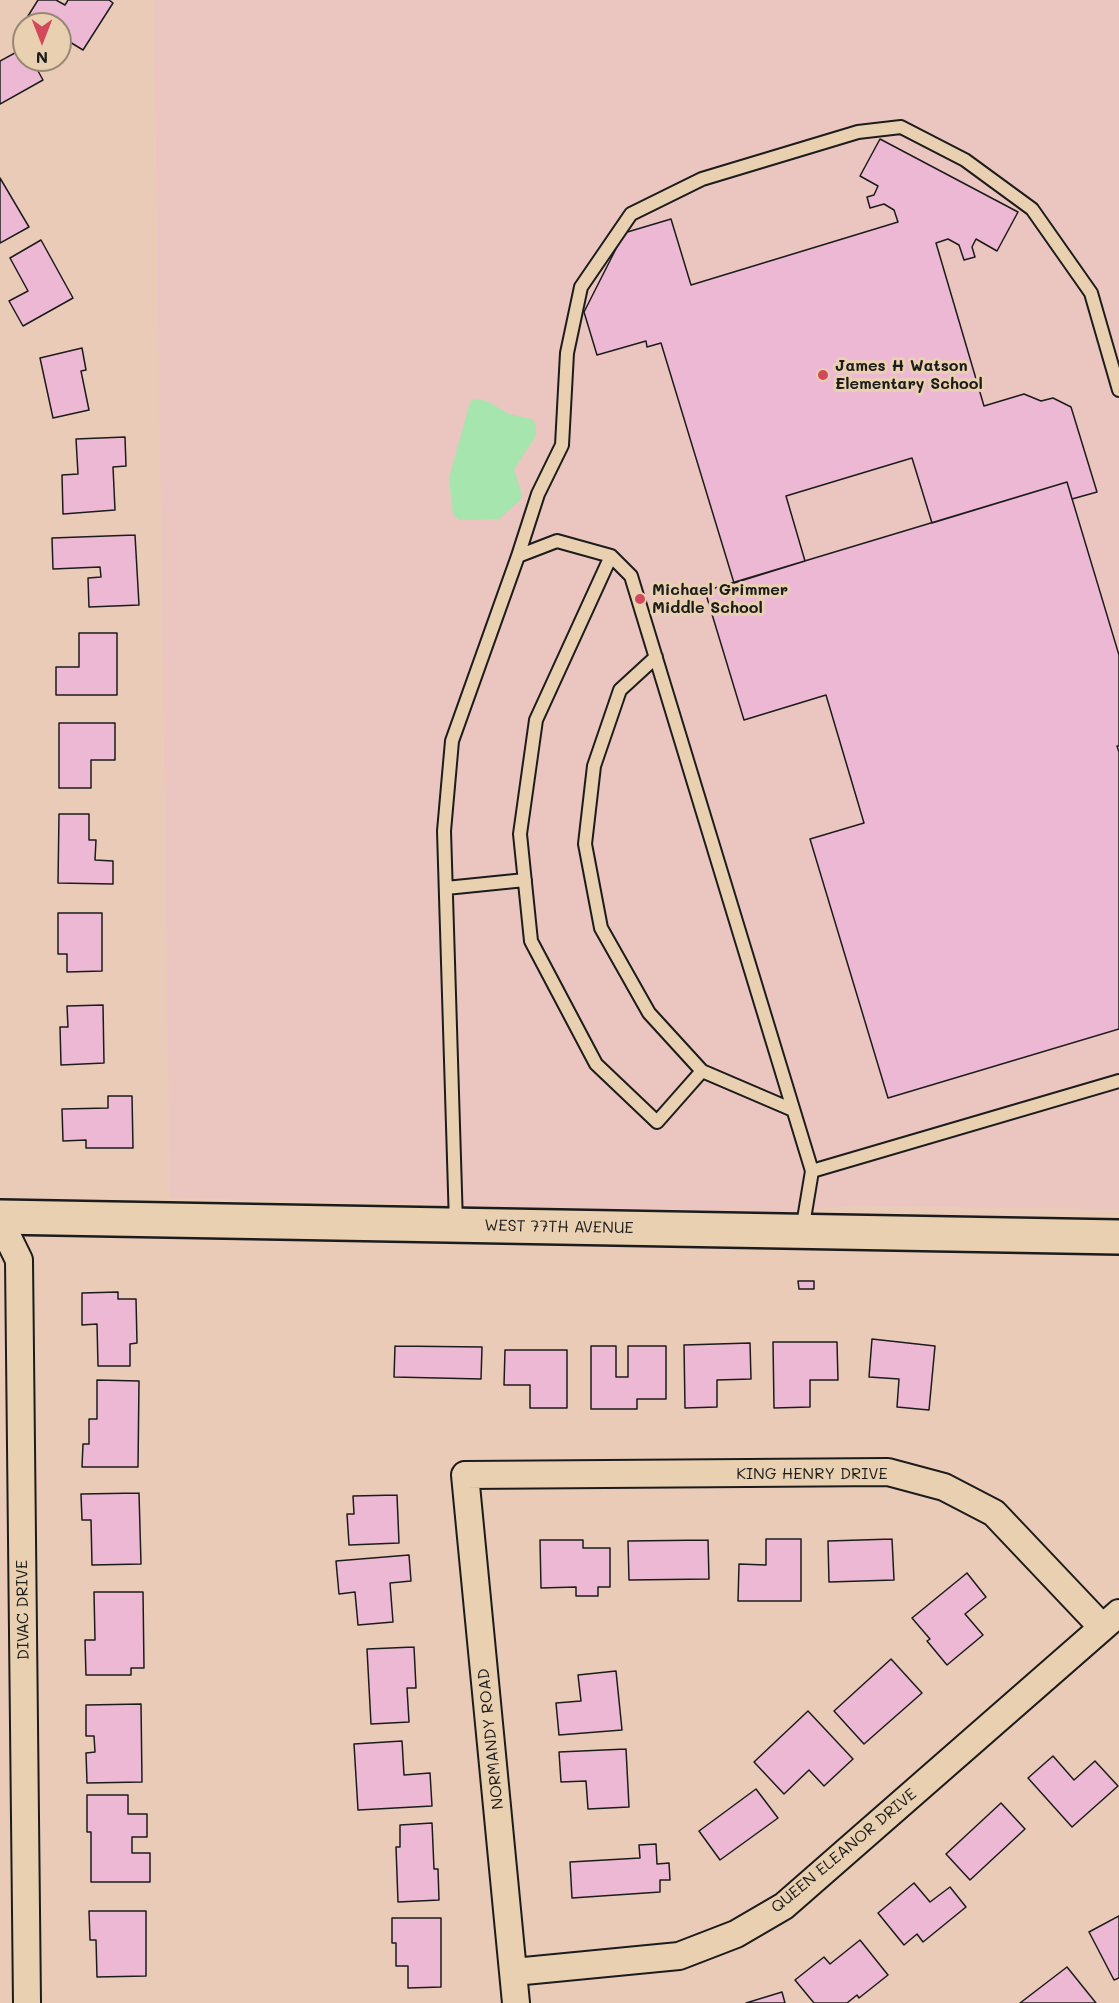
<!DOCTYPE html>
<html>
<head>
<meta charset="utf-8">
<style>
  body { margin:0 }
  #map { position:relative; width:1119px; height:2003px; overflow:hidden; background:#eacbb8; font-family:Mali,sans-serif }
  canvas { display:block }
  .north { position:absolute; left:12px; top:12px; width:60px; height:60px; box-sizing:border-box; background:#e9d0b1; border:2px solid #978875; border-radius:50%; rotate:180deg; font-size:16px; font-weight:700; line-height:24px; text-align:center; color:#1c1c1c }
  .north::after { content:''; display:block; margin:auto; width:21px; height:27px; background:#d1495b; clip-path:polygon(50% 0,100% 100%,50% 72%,0 100%) }
</style>
</head>
<body>
<div id="map">
<canvas width="1119" height="2003"></canvas>
<div class="north">N</div>
</div>
<script>
const c = document.querySelector('canvas').getContext('2d');
c.lineJoin = 'round';
function fill(path, color) { c.fillStyle = color; c.fill(path, 'evenodd'); }
const toPath = rows => new Path2D(rows.map(r => 'M' + r).join(''));
function stroke(path, color, width, dash) { c.strokeStyle = color; c.lineWidth = width; c.lineCap = dash ? 'butt' : 'round'; c.setLineDash(dash || []); c.stroke(path); }
function drawText(font, color, halo, rows, align = 'center') {
  c.font = font + ' Mali,sans-serif'; c.lineWidth = 6; c.setLineDash([]); c.textBaseline = 'middle'; c.strokeStyle = halo; c.fillStyle = color; for (const [text, x, y, turn = 0] of rows) {
    c.save(); c.translate(x, y); c.rotate((+turn || 0) * Math.PI / 180); c.textAlign = isNaN(turn) ? turn : align; if (halo) c.strokeText(text, 0, 0); c.fillText(text, 0, 0); c.restore();
  }
}
const built = toPath([
  [154,0,1119,0,1119,1209,854,1206,720,1217,509,1215,417,1203,170,1198]
]);
const green = toPath([
  [474,399,487,401,509,414,532,419,536,425,536,436,514,469,522,495,520,500,499,519,460,520,453,515,449,478,470,402]
]);
const building = toPath([
  [38,0,56,0,65,5,68,0,109,0,113,3,83,50,60,36,60,24,41,24,28,16,38,0],
  [24,48,24,60,32,60,43,80,0,104,0,61,24,48],
  [880,139,1018,212,997,251,976,239,972,247,975,257,964,260,959,245,948,239,936,243,984,406,1024,394,1041,401,1053,398,1071,407,1097,492,1072,499,1067,482,932,523,912,458,786,496,805,561,734,583,661,343,647,347,646,341,597,355,584,312,624,233,671,219,691,285,898,222,894,210,884,204,870,208,867,197,874,195,878,186,860,176,880,139],
  [0,178,29,227,0,243,0,178],
  [41,240,73,298,23,326,9,301,28,291,10,258,41,240],
  [82,348,86,370,81,371,89,410,53,418,40,358,82,348],
  [125,437,126,466,113,467,115,510,63,514,62,475,78,474,76,439,125,437],
  [1067,482,1119,655,1119,746,1117,746,1119,752,1119,1029,888,1098,810,839,864,823,826,695,744,720,705,591,1067,482],
  [135,535,139,605,89,607,88,578,101,577,100,567,53,569,52,538,135,535],
  [79,633,117,633,117,695,56,695,56,667,79,667,79,633],
  [59,723,115,723,115,760,91,760,91,788,59,788,59,723],
  [59,814,89,814,89,840,96,840,95,860,113,861,113,884,58,883,59,814],
  [58,913,102,913,102,971,67,972,67,954,58,954,58,913],
  [103,1005,104,1063,61,1065,60,1027,68,1027,67,1006,103,1005],
  [108,1096,132,1096,133,1148,86,1148,86,1140,63,1141,62,1109,108,1108,108,1096],
  [798,1281,814,1281,814,1289,799,1289,798,1281],
  [118,1292,118,1299,136,1299,137,1343,130,1344,130,1366,98,1366,97,1324,82,1325,82,1293,118,1292],
  [872,1339,935,1346,929,1410,897,1407,899,1379,869,1377,872,1339],
  [773,1342,837,1342,838,1380,810,1380,810,1407,774,1408,773,1342],
  [750,1343,751,1379,717,1380,717,1407,685,1408,684,1345,750,1343],
  [395,1346,482,1347,481,1379,394,1377,395,1346],
  [591,1346,616,1346,616,1377,628,1377,628,1346,666,1346,666,1399,637,1399,637,1409,591,1409,591,1346],
  [505,1350,567,1350,567,1408,530,1408,530,1385,504,1385,505,1350],
  [97,1380,139,1381,138,1467,82,1467,83,1444,89,1444,89,1419,97,1419,97,1380],
  [139,1493,141,1564,92,1565,91,1520,82,1520,81,1494,139,1493],
  [397,1495,399,1543,349,1545,347,1514,354,1514,353,1496,397,1495],
  [766,1539,801,1539,801,1601,738,1601,739,1564,766,1565,766,1539],
  [892,1539,894,1580,829,1582,828,1541,892,1539],
  [540,1540,583,1540,583,1548,610,1548,610,1587,598,1587,598,1596,576,1596,576,1587,541,1588,540,1540],
  [708,1540,709,1579,629,1580,628,1541,708,1540],
  [409,1555,411,1581,390,1583,393,1622,358,1625,355,1592,339,1594,336,1561,409,1555],
  [967,1573,986,1597,965,1614,983,1635,947,1665,927,1641,930,1639,912,1618,967,1573],
  [94,1592,143,1592,144,1668,131,1668,131,1675,86,1675,85,1640,95,1640,94,1592],
  [414,1647,416,1688,407,1688,409,1722,371,1724,367,1649,414,1647],
  [891,1659,922,1693,864,1744,834,1711,891,1659],
  [616,1671,622,1730,559,1735,556,1703,581,1701,578,1675,616,1671],
  [141,1704,142,1782,87,1783,86,1753,95,1752,94,1736,86,1736,86,1705,141,1704],
  [808,1711,853,1759,824,1786,809,1770,784,1794,754,1762,808,1711],
  [402,1741,404,1775,430,1773,432,1806,358,1810,354,1744,402,1741],
  [626,1749,629,1807,588,1809,586,1781,561,1782,559,1752,626,1749],
  [1053,1756,1074,1780,1095,1761,1118,1786,1072,1827,1028,1778,1053,1756],
  [756,1789,778,1818,720,1860,699,1831,756,1789],
  [87,1795,128,1795,128,1814,147,1814,147,1837,132,1837,132,1853,150,1853,150,1882,91,1882,91,1832,87,1832,87,1795],
  [1001,1803,1025,1829,970,1880,946,1854,1001,1803],
  [432,1823,434,1869,438,1869,439,1900,398,1902,396,1847,400,1847,400,1825,432,1823],
  [656,1844,657,1864,669,1863,670,1880,660,1880,660,1892,572,1898,570,1862,640,1858,639,1845,656,1844],
  [914,1883,930,1902,950,1887,966,1907,923,1942,917,1934,904,1945,878,1913,914,1883],
  [89,1911,146,1911,146,1976,97,1977,96,1940,90,1940,89,1911],
  [1119,1916,1119,1978,1114,1980,1089,1932,1119,1916],
  [392,1918,441,1918,441,1987,408,1988,408,1966,396,1966,396,1943,392,1943,392,1918],
  [860,1940,888,1975,859,1998,857,1995,847,2003,814,2003,795,1980,824,1957,830,1964,860,1940],
  [1067,1967,1096,2003,1020,2003,1067,1967],
  [782,1992,785,2003,746,2003,782,1992]
]);
const lane = toPath([
  [518,556,538,494,562,445,567,353,581,287,631,214,702,179,858,132,901,127,965,160,1032,209,1091,293,1119,390],
  [611,556,536,720,520,834,531,941,596,1064,657,1122,702,1071],
  [656,657,620,690,594,766,585,844,601,928,649,1013,702,1071,793,1110],
  [446,888,525,880],
  [812,1171,1119,1081],
  [456,1224,444,831,452,741,518,556,557,541,611,556,631,576,812,1171,802,1231]
]);
const street = toPath([
  [0,1221,19,1260,27,2003],
  [514,1972,679,1956,736,1934,784,1906,1119,1613],
  [516,2003,465,1475,888,1472,944,1487,994,1513,1102,1627]
]);
const secondary = toPath([
  [0,1217,1119,1237]
]);
const markers = [
  [823,375,6,"#d1495b"],
  [640,599,6,"#d1495b"]
];
const poiNames = [
  ["James H Watson",835,366],
  ["Elementary School",835,384],
  ["Michael Grimmer",652,590],
  ["Middle School",652,608]
];
const streetNames = [
  ["WEST 77TH AVENUE",559,1227,1],
  ["KING HENRY DRIVE",812,1474],
  ["DIVAC DRIVE",23,1610,-91],
  ["NORMANDY ROAD",491,1739,-96],
  ["QUEEN ELEANOR DRIVE",844,1851,-40]
];
fill(built, '#ebc5c0');
fill(green, '#a6e5ad');
fill(building, '#ecb8d4');
stroke(building, '#1c1c1c', 1.5);
stroke(lane, '#1c1c1c', 16);
stroke(street, '#1c1c1c', 30);
stroke(secondary, '#1c1c1c', 38);
stroke(lane, '#e9d0b1', 12);
stroke(street, '#e9d0b1', 26);
stroke(secondary, '#e9d0b1', 33);
for (const [x, y, r, color] of markers) { const dot = new Path2D(); dot.arc(x, y, r, 0, 2 * Math.PI); c.fillStyle = color; c.fill(dot); stroke(dot, '#e9d0b1', 2); }
drawText('bold 16px', '#1c1c1c', '#e9d0b1', poiNames, 'left');
drawText('16px', '#1c1c1c', '#e9d0b1', streetNames);
</script>
</body>
</html>
